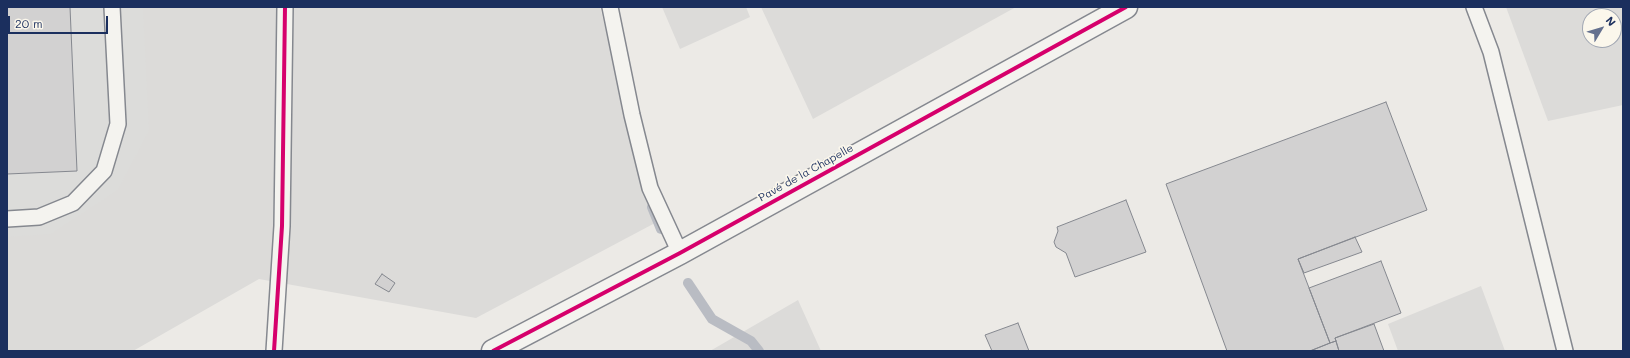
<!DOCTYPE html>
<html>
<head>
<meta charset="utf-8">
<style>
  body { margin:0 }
  #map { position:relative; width:1630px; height:358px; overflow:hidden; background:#eceae6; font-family:Mali,sans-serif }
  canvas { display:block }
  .frame { position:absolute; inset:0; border:8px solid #1b2f5e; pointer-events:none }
  .north { position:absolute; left:1582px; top:8px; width:40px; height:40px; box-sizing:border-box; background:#fbf7ec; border:1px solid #a1a7b3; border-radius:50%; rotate:52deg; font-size:11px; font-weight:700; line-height:16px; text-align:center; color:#1b2f5e }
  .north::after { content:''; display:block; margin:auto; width:14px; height:18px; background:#64708e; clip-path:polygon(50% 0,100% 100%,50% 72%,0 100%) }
  .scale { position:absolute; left:8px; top:16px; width:100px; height:18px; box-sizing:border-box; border:2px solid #1b2f5e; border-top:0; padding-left:5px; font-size:12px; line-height:14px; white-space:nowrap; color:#1b2f5e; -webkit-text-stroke:3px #fbf7ec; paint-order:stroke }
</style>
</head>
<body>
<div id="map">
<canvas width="1630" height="358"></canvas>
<div class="frame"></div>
<div class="north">N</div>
<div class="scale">20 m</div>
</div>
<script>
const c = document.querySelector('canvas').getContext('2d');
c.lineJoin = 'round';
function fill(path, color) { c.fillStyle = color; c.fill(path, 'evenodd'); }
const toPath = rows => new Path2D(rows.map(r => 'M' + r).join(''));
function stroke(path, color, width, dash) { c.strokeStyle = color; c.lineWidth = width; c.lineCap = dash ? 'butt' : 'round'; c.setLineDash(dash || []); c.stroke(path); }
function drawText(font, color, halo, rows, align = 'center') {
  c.font = font + ' Mali,sans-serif'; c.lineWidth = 3.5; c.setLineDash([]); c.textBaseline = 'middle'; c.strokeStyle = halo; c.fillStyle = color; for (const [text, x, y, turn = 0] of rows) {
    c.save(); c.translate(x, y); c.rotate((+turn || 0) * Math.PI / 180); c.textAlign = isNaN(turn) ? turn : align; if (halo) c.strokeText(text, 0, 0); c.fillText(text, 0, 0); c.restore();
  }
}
const built = toPath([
  [7,7,249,7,133,351,7,351]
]);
const green = toPath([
  [143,7,600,7,655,223,476,318,259,279,133,351,7,351,7,237,51,234,118,190,149,131],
  [662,7,746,7,750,17,680,49],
  [761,7,1016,7,813,119],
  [1506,7,1623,7,1623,105,1548,121],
  [1590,16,1614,16,1614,40,1590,40],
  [1481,286,1505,351,1398,351,1388,324],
  [798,300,821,351,710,351]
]);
const stream = toPath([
  [652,207,661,229],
  [688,283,712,319,751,341,759,351]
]);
const building = toPath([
  [7,7,70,7,77,171,7,174,7,7],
  [1386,102,1427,210,1298,259,1330,343,1310,351,1227,351,1166,184,1386,102],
  [1126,200,1146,252,1075,277,1066,253,1056,247,1054,242,1058,231,1057,227,1126,200],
  [1355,237,1362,252,1304,273,1298,259,1355,237],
  [1381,261,1401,313,1335,338,1336,341,1330,343,1309,288,1381,261],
  [382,274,395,283,389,292,375,284,382,274],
  [1018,323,1029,351,992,351,985,335,1018,323],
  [1374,324,1384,351,1339,351,1335,338,1374,324],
  [1336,341,1339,351,1310,351,1330,343,1336,341]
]);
const service = toPath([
  [610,7,632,115,650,188,680,253],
  [1474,7,1491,52,1565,351],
  [7,219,39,217,73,203,104,171,118,124,112,7],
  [274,351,282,226,285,7]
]);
const primary = toPath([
  [493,351,680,253,1126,7]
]);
const cycleway = toPath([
  [274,351,282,226,285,7],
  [493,351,680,253,1126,7]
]);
const streetNames = [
  ["Pavé de la Chapelle",806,173,-29]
];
fill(built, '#dcdcda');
fill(green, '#dcdbd9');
stroke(stream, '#b9bcc3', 10);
fill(building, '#d2d1d1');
stroke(building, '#85888f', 1);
stroke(service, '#85888f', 18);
stroke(primary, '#85888f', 25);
stroke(service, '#f4f3ef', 15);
stroke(primary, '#f4f3ef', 22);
stroke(cycleway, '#d6006c', 4);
drawText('11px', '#1b2f5e', '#fbf7ec', streetNames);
</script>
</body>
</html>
